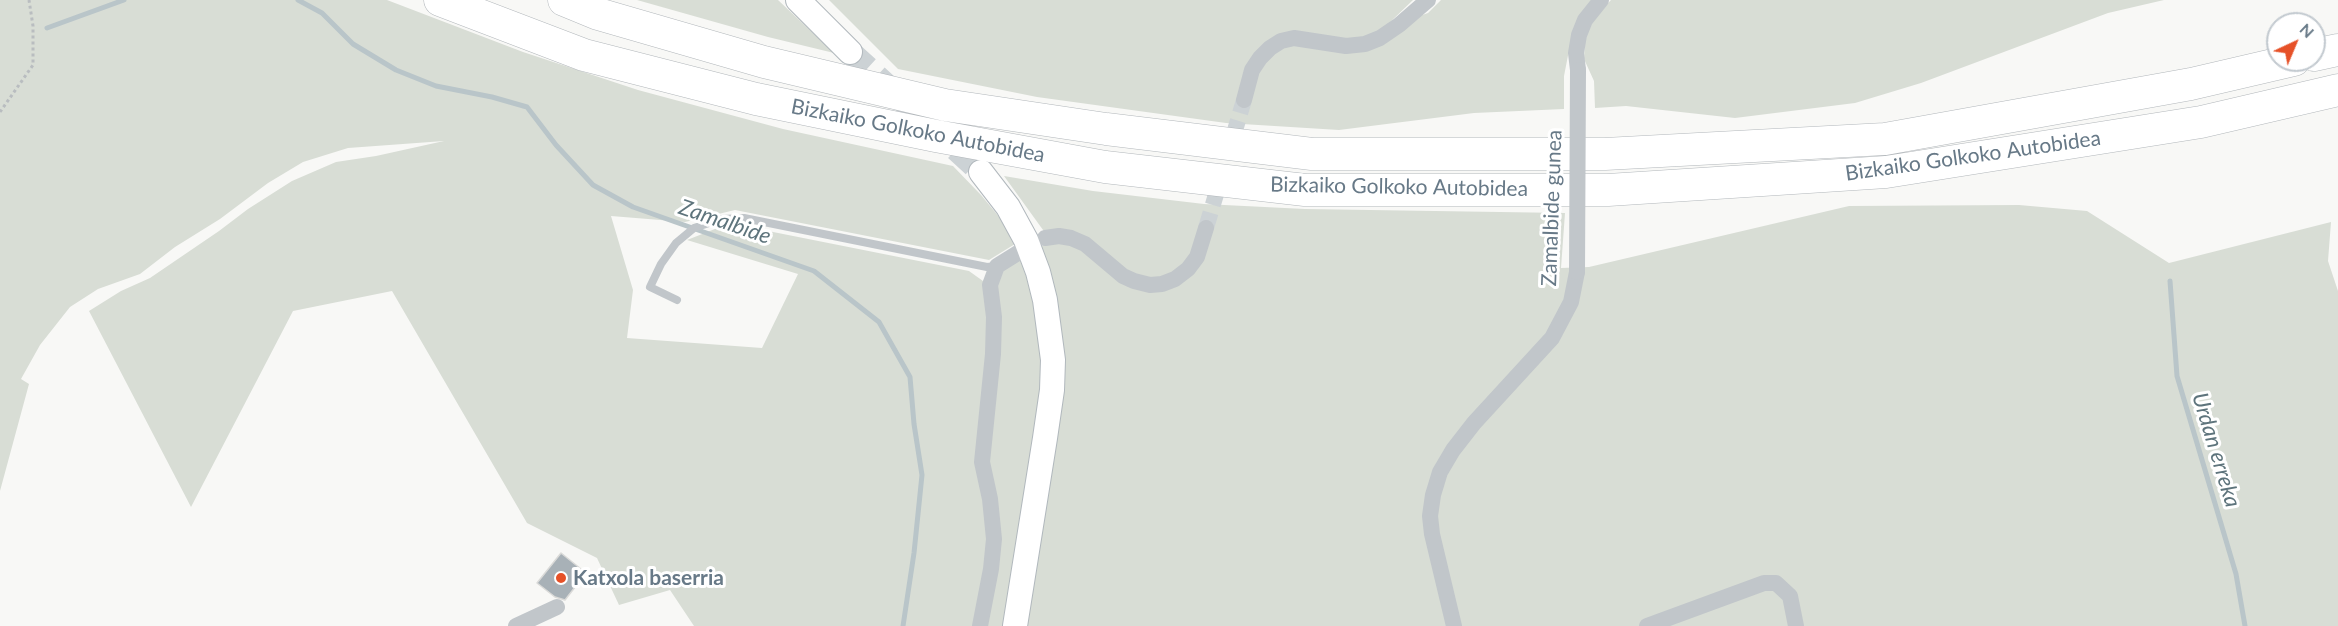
<!DOCTYPE html>
<html>
<head>
<meta charset="utf-8">
<style>
  body { margin:0 }
  #map { position:relative; width:2338px; height:626px; overflow:hidden; background:#f8f8f6; font-family:Lato,sans-serif }
  canvas { display:block }
  .north { position:absolute; left:2266px; top:12px; width:60px; height:60px; box-sizing:border-box; background:#fff; border:2px solid #c2c9cf; border-radius:50%; rotate:44deg; font-size:16px; font-weight:700; line-height:24px; text-align:center; color:#677987 }
  .north::after { content:''; display:block; margin:auto; width:21px; height:27px; background:#e65128; clip-path:polygon(50% 0,100% 100%,50% 72%,0 100%) }
</style>
</head>
<body>
<div id="map">
<canvas width="2338" height="626"></canvas>
<div class="north">N</div>
</div>
<script>
const c = document.querySelector('canvas').getContext('2d');
c.lineJoin = 'round';
function fill(path, color) { c.fillStyle = color; c.fill(path, 'evenodd'); }
const toPath = rows => new Path2D(rows.map(r => 'M' + r).join(''));
function stroke(path, color, width, dash) { c.strokeStyle = color; c.lineWidth = width; c.lineCap = dash ? 'butt' : 'round'; c.setLineDash(dash || []); c.stroke(path); }
function drawText(font, color, halo, rows, align = 'center') {
  c.font = font + ' Lato,sans-serif'; c.lineWidth = 6; c.setLineDash([]); c.textBaseline = 'middle'; c.strokeStyle = halo; c.fillStyle = color; for (const [text, x, y, turn = 0] of rows) {
    c.save(); c.translate(x, y); c.rotate((+turn || 0) * Math.PI / 180); c.textAlign = isNaN(turn) ? turn : align; if (halo) c.strokeText(text, 0, 0); c.fillText(text, 0, 0); c.restore();
  }
}
const green = toPath([
  [0,0,387,0,523,52,638,90,783,129,953,166,981,195,1000,218,1015,244,989,260,735,210,685,222,611,216,633,290,627,338,762,348,798,274,687,240,720,227,753,228,969,271,983,281,1051,241,1004,176,1093,191,1204,204,1305,209,1565,213,1561,268,1589,267,1849,206,2019,205,2087,211,2169,263,2331,222,2328,261,2338,291,2338,626,694,626,670,590,619,605,597,558,527,523,392,291,293,311,191,507,89,311,121,291,150,278,219,231,248,209,292,181,336,162,376,156,444,141,348,148,303,162,268,183,220,219,175,247,140,274,98,289,70,307,40,345,21,379,29,384,0,491],
  [637,0,778,0,834,53,768,37],
  [829,0,1413,0,1384,28,1428,13,1441,0,1592,0,1572,35,1564,76,1564,109,1474,113,1339,130,1226,123,1037,97,898,69],
  [1611,0,2164,0,2108,13,1921,83,1855,103,1735,118,1626,106,1595,108,1594,81,1584,59,1585,38,1592,20]
]);
const stream = toPath([
  [298,0,322,13,353,44,396,70,436,86,492,97,527,107,556,145,593,185,633,207,814,271,879,322,910,377,914,424,922,475,914,553,903,626],
  [47,28,124,0],
  [2170,281,2177,376,2236,574,2245,626]
]);
const building = toPath([
  [561,553,586,573,565,600,555,597,537,583,561,553]
]);
const streetTunnel = toPath([
  [1206,228,1244,100]
]);
const secondaryTunnel = toPath([
  [850,52,981,172]
]);
const path = toPath([
  [0,112,33,65,33,26,29,0]
]);
const lane = toPath([
  [677,300,650,287,661,264,676,243,694,228,721,219,744,218,987,267,996,266]
]);
const street = toPath([
  [1578,70,1576,53,1579,35,1585,20,1601,0],
  [1244,100,1252,70,1260,58,1270,48,1281,41,1294,38,1346,46,1365,44,1380,38,1399,25,1428,0],
  [1045,238,1059,236,1071,238,1085,244,1123,276,1134,281,1150,285,1162,284,1175,279,1188,269,1197,257,1206,228],
  [516,626,557,607],
  [980,626,991,569,994,539,990,499,982,462,993,354,994,317,990,285,997,266,1021,251],
  [1454,626,1432,534,1430,516,1433,495,1440,472,1453,450,1474,423,1552,338,1571,302,1577,272],
  [1647,626,1764,583,1776,583,1790,596,1796,626]
]);
const secondary = toPath([
  [798,0,850,52],
  [981,172,1008,207,1026,240,1038,272,1045,300,1053,360,1052,390,1045,438,1015,626]
]);
const highway = toPath([
  [440,0,584,55,756,99,936,136,1105,167,1305,190,1608,190,1886,172,2201,122,2338,90],
  [564,0,598,14,764,62,945,105,1106,129,1312,154,1605,154,1885,139,2191,84,2294,60],
  [2314,55,2338,50]
]);
const streetBridge = toPath([
  [1577,272,1578,70]
]);
const markers = [
  [561,578,6,"#e65128"]
];
const streetNames = [
  ["Bizkaiko Golkoko Autobidea",918,131,11],
  ["Bizkaiko Golkoko Autobidea",1973,156,-8],
  ["Bizkaiko Golkoko Autobidea",1399,187,1],
  ["Zamalbide gunea",1552,208,-88]
];
const poiNames = [
  ["Katxola baserria",573,578]
];
const waterNames = [
  ["Zamalbide",725,222,19],
  ["Urdan erreka",2216,450,73]
];
fill(green, '#d8ddd5');
stroke(stream, '#b9c5c9', 5);
fill(building, '#a8b1b7');
stroke(building, '#dadad8', 1.5);
stroke(streetTunnel, '#ccd2d5', 16, [16, 8]);
stroke(secondaryTunnel, '#ccd2d5', 24, [24, 12]);
stroke(secondary, '#b1b8bd', 26);
stroke(highway, '#b2b7bb', 33);
stroke(path, '#b9bdc0', 3, [3, 3]);
stroke(lane, '#c1c6ca', 8);
stroke(street, '#c1c6ca', 16);
stroke(secondary, '#fff', 24);
stroke(highway, '#fff', 32);
stroke(streetBridge, '#c1c6ca', 16);
for (const [x, y, r, color] of markers) { const dot = new Path2D(); dot.arc(x, y, r, 0, 2 * Math.PI); c.fillStyle = color; c.fill(dot); stroke(dot, '#fff', 2); }
drawText('21px', '#677987', '#fff', streetNames);
drawText('bold 21px', '#677987', '#fff', poiNames, 'left');
drawText('italic 22px', '#5e747c', '#fff', waterNames);
</script>
</body>
</html>
